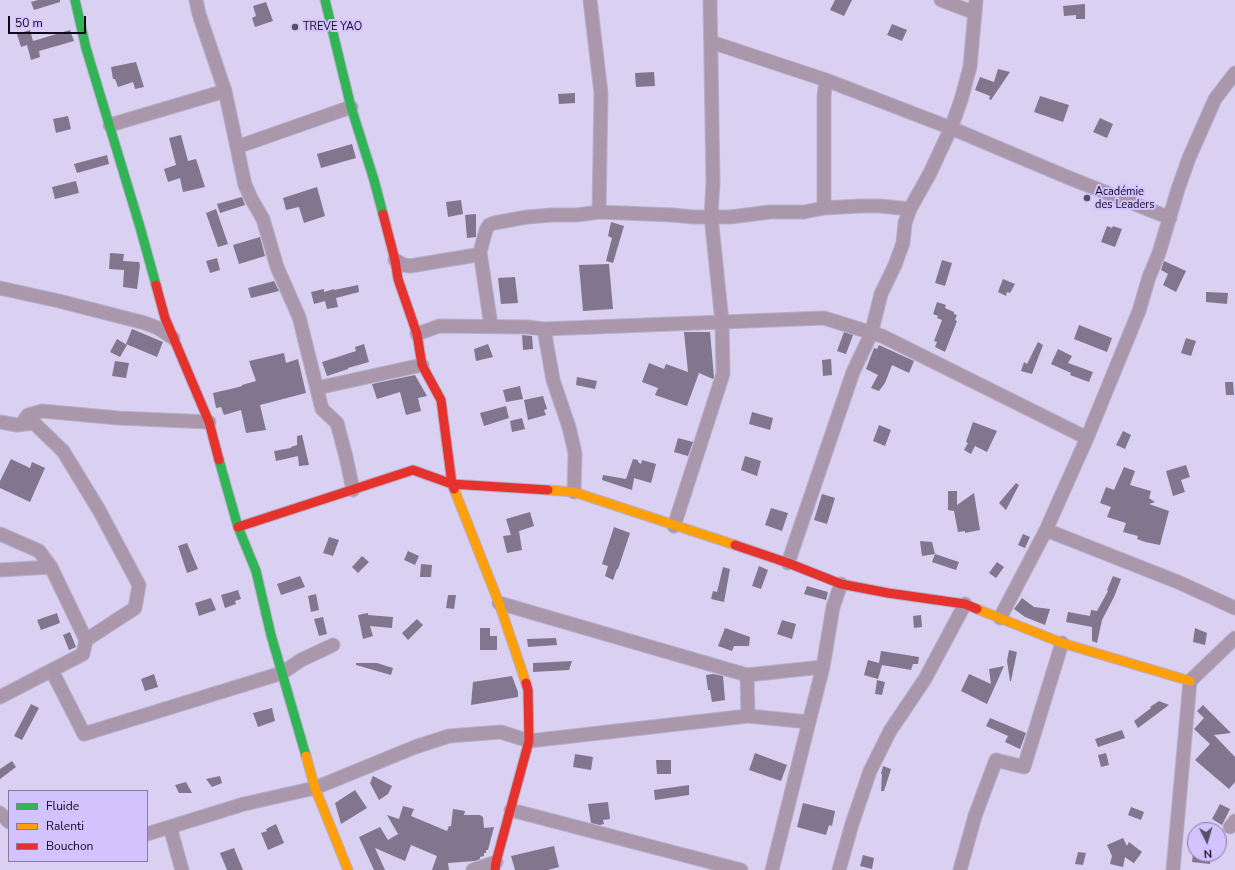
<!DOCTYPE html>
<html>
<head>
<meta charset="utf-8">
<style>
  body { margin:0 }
  #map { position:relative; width:1235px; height:870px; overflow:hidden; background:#d9d0f2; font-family:"Nunito Sans",sans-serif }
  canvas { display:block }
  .legend { position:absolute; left:8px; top:790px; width:140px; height:72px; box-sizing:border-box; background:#d2c3ff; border:1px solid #8479a5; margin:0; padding:5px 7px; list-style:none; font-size:12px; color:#0f091d }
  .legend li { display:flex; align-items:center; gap:8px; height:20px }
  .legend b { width:20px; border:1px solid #8479a5 }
  .north { position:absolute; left:1187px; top:822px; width:40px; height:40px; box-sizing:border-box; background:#d2c3ff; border:1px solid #8479a5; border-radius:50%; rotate:175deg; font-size:11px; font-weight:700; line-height:16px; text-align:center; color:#0f091d }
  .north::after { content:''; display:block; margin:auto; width:14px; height:18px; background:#564f68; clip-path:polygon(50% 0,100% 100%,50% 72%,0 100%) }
  .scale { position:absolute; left:8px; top:16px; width:78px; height:18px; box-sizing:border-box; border:2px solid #0f091d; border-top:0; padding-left:5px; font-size:12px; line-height:14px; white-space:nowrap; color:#0f091d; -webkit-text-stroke:3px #d2c3ff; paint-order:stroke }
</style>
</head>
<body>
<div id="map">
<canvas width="1235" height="870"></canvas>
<ul class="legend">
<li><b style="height:5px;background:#30b455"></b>Fluide</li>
<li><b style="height:5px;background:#ff9f0a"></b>Ralenti</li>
<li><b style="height:5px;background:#e5322d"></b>Bouchon</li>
</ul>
<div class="north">N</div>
<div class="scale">50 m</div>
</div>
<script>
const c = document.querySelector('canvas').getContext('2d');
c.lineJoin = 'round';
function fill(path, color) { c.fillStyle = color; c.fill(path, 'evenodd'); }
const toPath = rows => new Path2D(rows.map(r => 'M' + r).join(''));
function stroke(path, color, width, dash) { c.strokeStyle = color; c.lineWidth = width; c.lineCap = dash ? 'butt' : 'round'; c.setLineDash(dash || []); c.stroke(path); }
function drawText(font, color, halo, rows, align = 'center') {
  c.font = font + ' "Nunito Sans",sans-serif'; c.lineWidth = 4; c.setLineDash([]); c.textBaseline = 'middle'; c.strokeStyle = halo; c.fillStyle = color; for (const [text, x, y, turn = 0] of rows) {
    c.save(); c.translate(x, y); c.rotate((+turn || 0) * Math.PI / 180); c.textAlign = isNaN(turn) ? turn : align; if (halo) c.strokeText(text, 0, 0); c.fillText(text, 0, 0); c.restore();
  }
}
const building = toPath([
  [38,0,60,0,60,2,34,10,31,2],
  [835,0,852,0,844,16,830,10],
  [266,2,273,21,255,27,252,18,256,16,253,6],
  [1085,4,1085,19,1076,19,1076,15,1064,16,1063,6],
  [892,24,907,30,902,41,887,35],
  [30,30,33,41,70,30,74,41,39,51,40,57,31,60,27,45,21,47,17,34],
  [136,62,144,87,135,89,133,82,118,87,115,79,113,79,111,67],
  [998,69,1010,72,991,100,989,99,990,96,975,90,980,77,994,82],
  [654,72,655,86,636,87,635,73],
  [575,93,575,103,559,104,558,94],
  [1040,96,1069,105,1063,122,1034,112],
  [68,116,71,129,56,133,53,119],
  [1100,118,1113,124,1107,138,1093,132],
  [181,135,188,161,196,159,205,187,183,192,180,178,168,182,164,169,176,165,169,138],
  [352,144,356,158,321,168,317,154],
  [107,155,109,164,77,173,74,164],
  [76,181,79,193,55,199,52,187],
  [317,187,325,216,304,223,299,207,286,210,283,198],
  [242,197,245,205,220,213,217,204],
  [461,200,463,214,448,217,446,202],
  [216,209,228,244,218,247,206,213],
  [476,214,476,237,467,238,465,215],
  [611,222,624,226,613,263,606,261,612,238,608,236],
  [1107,226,1112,228,1113,226,1122,229,1115,247,1101,242],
  [260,237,265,256,239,264,233,245],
  [110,253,124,254,123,261,139,262,140,265,137,289,123,287,124,270,109,269],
  [217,258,220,270,210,273,206,261],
  [942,260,952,263,945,286,935,283],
  [1164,261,1186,271,1176,292,1163,285,1168,274,1161,270],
  [609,264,613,309,583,311,579,265],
  [515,277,518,303,501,304,498,278],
  [1003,279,1015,284,1010,293,1007,292,1006,296,998,292],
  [274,281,279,291,251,298,248,288],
  [358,285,359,292,336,298,338,307,327,309,325,301,314,304,311,292,324,289,324,292,334,289,334,290],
  [1206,292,1228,293,1227,304,1206,302],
  [937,302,946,305,945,308,954,312,954,314,957,315,955,320,957,321,945,352,935,347,937,342,934,341,942,320,937,318,938,316,933,314],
  [1079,325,1112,338,1107,352,1074,339],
  [132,329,163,342,157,357,126,344],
  [684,332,710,332,714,377,713,379,699,373,687,406,655,395,658,388,642,382,649,363,664,369,666,364,688,372],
  [844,332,853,335,846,354,837,351],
  [522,335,532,336,533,349,523,350],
  [1186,338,1196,341,1191,356,1181,353],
  [117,339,127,345,120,357,110,352],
  [1038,342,1043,345,1032,374,1021,371,1024,362,1027,364],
  [364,344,369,362,348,368,348,369,327,376,322,362,356,351,355,347],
  [488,344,493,357,476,361,474,349],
  [879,345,914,361,909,373,892,365,885,383,879,391,871,388,878,375,866,369,874,348,877,349],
  [1058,349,1072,356,1068,363,1093,372,1089,382,1070,375,1071,373,1051,364],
  [284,353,286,363,298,359,306,393,260,405,266,430,246,433,241,410,224,415,221,407,216,408,213,393,235,388,242,386,242,385,256,381,249,361],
  [831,359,832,375,823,376,822,360],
  [115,361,129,363,126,378,112,376],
  [415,375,427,396,418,398,421,411,406,415,400,392,377,399,372,384],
  [577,377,597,381,595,389,576,385],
  [1225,382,1233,382,1234,395,1226,395],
  [520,386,523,399,506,402,503,390],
  [543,396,547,409,544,410,546,415,528,420,524,400],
  [506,406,509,418,484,426,480,413],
  [752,412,773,418,770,430,749,424],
  [522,418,525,429,512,432,510,421],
  [973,422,997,431,987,452,975,446,971,454,964,450,968,443,966,442],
  [879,425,891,430,885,446,873,441],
  [1123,431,1131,435,1125,449,1116,445],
  [302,435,309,465,299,466,298,456,276,461,274,451,291,448,291,447,297,445,297,436],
  [678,438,693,442,688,456,674,452],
  [745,456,761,461,757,476,741,470],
  [11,459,30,468,32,462,45,468,30,502,0,488,0,481],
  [633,459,638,460,638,462,641,464,642,460,656,464,651,483,634,478,632,490,602,480,603,475,626,479],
  [1186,465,1190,477,1181,480,1185,492,1173,496,1166,471],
  [1124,467,1135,471,1130,485,1151,491,1149,498,1155,502,1149,504,1169,511,1160,545,1145,542,1137,539,1138,536,1123,532,1126,523,1107,517,1111,507,1100,503,1106,487,1114,490],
  [1016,483,1019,485,1006,510,999,503],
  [948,491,957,491,957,505,974,493,980,530,965,533,965,531,958,532,954,511,948,510],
  [822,494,835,498,827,524,814,520],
  [771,508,788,513,782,531,765,525],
  [530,512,534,526,519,531,522,550,507,553,503,536,511,535,506,519],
  [614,527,630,533,618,569,617,569,613,580,605,576,608,566,602,564],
  [1023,534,1030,537,1025,548,1018,545],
  [329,537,339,540,333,556,323,553],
  [920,541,932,542,935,554,922,556],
  [187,543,198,569,187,573,178,546],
  [408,551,419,556,415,565,404,560],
  [935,554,959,562,956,570,932,562],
  [362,556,369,562,358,573,352,567],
  [997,562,1004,567,996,578,989,573],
  [421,564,432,565,431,577,420,577],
  [759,566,768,570,761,589,752,586],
  [723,567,730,569,724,602,711,599,713,591,717,592],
  [300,576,305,587,281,595,277,584],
  [1113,576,1121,579,1114,597,1102,620,1097,643,1092,641,1092,627,1066,622,1068,612,1090,616,1091,610,1097,611,1108,591,1107,590],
  [807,586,828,592,826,600,804,594],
  [238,590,241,599,235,601,236,604,225,608,221,595],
  [316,594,319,610,311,612,308,596],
  [448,595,456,595,454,609,446,608],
  [211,598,216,610,199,616,195,603],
  [1022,598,1034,607,1050,609,1045,625,1025,617,1014,609],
  [57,613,60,623,41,630,37,620],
  [368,613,368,615,393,617,392,628,370,626,373,636,363,639,358,615],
  [921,615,922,627,914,628,913,616],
  [323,617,327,634,319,636,314,619],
  [417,619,423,625,408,640,402,633],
  [782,620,796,624,792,639,777,634],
  [480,628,490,628,490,636,497,636,497,650,480,650],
  [725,628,750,637,749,646,734,646,732,651,718,646],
  [1195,628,1207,633,1205,645,1193,642],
  [70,632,76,647,69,650,63,635],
  [556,638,557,645,528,647,527,639],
  [1009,650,1017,652,1011,681,1010,681,1007,661],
  [881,651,919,657,918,664,913,664,911,670,882,665,878,679,864,675,868,660,879,663],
  [572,661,569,670,533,672,533,663],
  [356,663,377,663,393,668,391,675,356,665],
  [1004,666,987,704,961,691,969,674,991,684,989,669],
  [154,674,158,687,145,691,141,679],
  [713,674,723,676,725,700,712,702,710,690,708,690,706,675],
  [512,676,518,692,518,697,471,705,473,682],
  [877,680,885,682,882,695,875,694],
  [1159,701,1169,705,1138,728,1134,721,1151,708,1150,707],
  [31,704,39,708,22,740,14,736],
  [1203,705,1231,733,1214,735,1235,757,1235,782,1229,789,1195,760,1210,744,1194,729,1204,718,1197,711],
  [272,708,275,721,258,727,253,713],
  [990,718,1026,733,1020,749,1005,742,1008,736,986,726],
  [1122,730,1125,738,1098,747,1095,739],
  [755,753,787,765,781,781,749,770],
  [1106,753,1109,765,1101,767,1098,755],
  [575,754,593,757,591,770,573,767],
  [656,760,671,760,671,774,657,774],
  [12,761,16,767,0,779,0,769],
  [883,766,891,769,884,791,881,791,882,774,881,774],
  [220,776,222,783,212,787,206,779],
  [373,776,392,786,388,794,379,800,370,783],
  [186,782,192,793,179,793,175,785],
  [689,785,689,795,655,800,654,790],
  [355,790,367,808,341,824,335,803],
  [608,802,610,819,603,820,604,824,600,825,591,823,588,804],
  [803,803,835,811,832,826,829,825,826,835,797,827],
  [1220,804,1230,809,1222,825,1212,819],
  [403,806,414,809,411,816,447,831,449,826,451,826,453,809,465,811,464,815,480,815,483,817,484,828,494,827,488,850,486,850,486,853,484,853,484,856,480,857,480,859,475,861,448,863,449,870,432,870,437,856,411,845,405,861,375,848,385,870,374,870,359,837,380,827,388,840,398,834,387,815,399,819],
  [1131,807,1144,812,1141,820,1128,815],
  [276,824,284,843,268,850,261,833,267,831,266,829],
  [1123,838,1127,846,1129,842,1142,852,1134,863,1135,864,1125,857,1123,867,1110,864,1112,856,1107,845],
  [554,846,559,867,548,870,515,870,511,856],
  [234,848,243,870,227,870,220,853],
  [1078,852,1086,853,1083,865,1075,864],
  [1193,854,1211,854,1210,864,1192,862],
  [863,855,874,858,872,869,860,866]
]);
const street = toPath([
  [196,0,199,14,225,91,245,185,252,200,263,219,277,267,299,317,322,409,337,423,346,457,353,490],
  [590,0,601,93,599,212],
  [941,0,975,13],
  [711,42,826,80,951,128,961,100,970,67,976,0],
  [1235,73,1215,99,1189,158,1178,189,1159,253,1149,277,1139,311,1087,438,1046,530,1178,582,1235,608],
  [110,125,225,91],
  [237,147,351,107],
  [824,208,824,96,826,80],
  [480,252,491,326],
  [395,260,404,265,410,266,476,255,480,252,486,230,489,225,494,223,527,217,552,215,577,215,599,212,672,215,693,217,730,217,770,212,804,212,824,208,860,206,880,206,910,209],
  [0,288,59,301,145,323,158,328,173,338],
  [544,329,553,380,569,427,575,453,574,492],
  [417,334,439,326,527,327,544,329,824,318,882,336,1087,438],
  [317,388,422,365],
  [0,422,17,425,34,423,63,451,99,510,139,585,135,608,86,640],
  [31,423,26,423,25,419,28,415,42,411,118,418,209,422],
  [674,526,723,374,722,322,711,216,713,183,710,0],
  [0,534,39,551,51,567,86,640,83,654,0,697],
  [788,563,853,372,871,334,881,294,895,265,903,243,905,223,910,209,930,173,951,128,1067,177,1170,218],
  [0,570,51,567],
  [499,603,747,675,823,667,833,607,841,584],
  [1000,618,1046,530],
  [52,671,84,734,282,673,301,660,333,645],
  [747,675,748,716],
  [511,810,741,870],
  [0,813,9,822],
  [170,827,182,870],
  [1230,827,1235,821],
  [147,834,244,804,315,788,415,747,449,736,501,732,529,741,748,716,809,722,823,667],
  [473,870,496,862],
  [772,870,809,722],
  [839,870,852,824,870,771,890,731,925,679,965,604],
  [960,870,975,816,996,760,1024,767,1062,643],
  [1173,870,1190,681,1235,638]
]);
const fast = toPath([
  [75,0,86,48,140,227,156,285],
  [325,0,351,107,374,180,383,214],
  [219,460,238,527,256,571,271,635,306,756]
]);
const slow = toPath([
  [454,489,499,603,526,683],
  [548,490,574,492,735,545],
  [977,609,1062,643,1190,681],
  [306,756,315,788,348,870]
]);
const jam = toPath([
  [383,214,395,260,398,279,417,334,422,365,441,400,452,484,454,489],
  [156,285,165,318,209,422,219,460],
  [238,527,413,470,452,484,548,490],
  [735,545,788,563,841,584,888,593,965,604,977,609],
  [495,870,496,862,529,741,528,690,526,683]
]);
const markers = [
  [295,27,4,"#564f68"],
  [1087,198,4,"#564f68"]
];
const poiNames = [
  ["TREVE YAO",303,27],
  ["Académie",1095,192],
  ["des Leaders",1095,205]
];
fill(building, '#81768e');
stroke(street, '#b6afc9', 15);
stroke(fast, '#b6afc9', 11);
stroke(slow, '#b6afc9', 11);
stroke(jam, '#b6afc9', 11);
stroke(street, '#aa97ab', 13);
stroke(fast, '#30b455', 9);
stroke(slow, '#ff9f0a', 9);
stroke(jam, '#e5322d', 9);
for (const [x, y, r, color] of markers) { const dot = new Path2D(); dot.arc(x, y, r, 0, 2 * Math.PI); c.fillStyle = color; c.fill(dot); stroke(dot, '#d2c3ff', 1.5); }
drawText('11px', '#0f091d', '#d2c3ff', poiNames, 'left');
</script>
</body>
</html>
